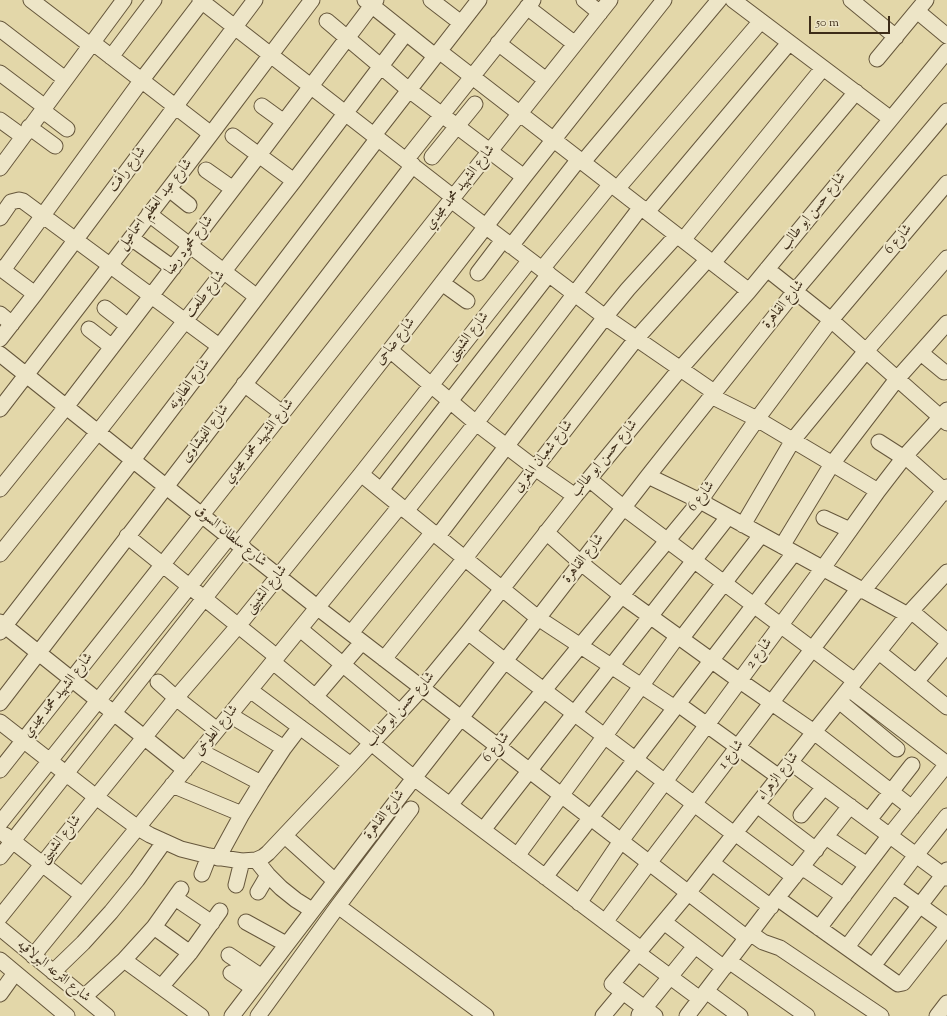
<!DOCTYPE html>
<html>
<head>
<meta charset="utf-8">
<style>
  body { margin:0 }
  #map { position:relative; width:947px; height:1016px; overflow:hidden; background:#e3d7a9; font-family:"Sorts Mill Goudy",serif }
  canvas { display:block }
  .scale { position:absolute; left:809px; top:16px; width:81px; height:18px; box-sizing:border-box; border:2px solid #3d2c18; border-top:0; padding-left:5px; font-size:12px; line-height:14px; white-space:nowrap; color:#3d2c18; -webkit-text-stroke:3px #ede5c7; paint-order:stroke }
</style>
</head>
<body>
<div id="map">
<canvas width="947" height="1016"></canvas>
<div class="scale">50 m</div>
</div>
<script>
const c = document.querySelector('canvas').getContext('2d');
c.lineJoin = 'round';
const toPath = rows => new Path2D(rows.map(r => 'M' + r).join(''));
function stroke(path, color, width, dash) { c.strokeStyle = color; c.lineWidth = width; c.lineCap = dash ? 'butt' : 'round'; c.setLineDash(dash || []); c.stroke(path); }
function drawText(font, color, halo, rows, align = 'center') {
  c.font = font + ' "Sorts Mill Goudy",Amiri,serif'; c.lineWidth = 4; c.setLineDash([]); c.textBaseline = 'middle'; c.strokeStyle = halo; c.fillStyle = color; for (const [text, x, y, turn = 0] of rows) {
    c.save(); c.translate(x, y); c.rotate((+turn || 0) * Math.PI / 180); c.textAlign = isNaN(turn) ? turn : align; if (halo) c.strokeText(text, 0, 0); c.fillText(text, 0, 0); c.restore();
  }
}
const minor = toPath([
  [31,0,90,45],
  [200,0,453,197],
  [365,0,435,56],
  [431,0,461,23],
  [584,0,600,13],
  [733,0,891,119],
  [851,0,896,37],
  [527,7,575,44],
  [917,11,947,36],
  [327,21,409,90,524,177],
  [0,29,65,79],
  [92,42,211,134],
  [498,43,546,80],
  [439,51,749,291],
  [111,57,154,0],
  [877,59,926,0],
  [0,73,45,107],
  [262,106,284,122],
  [42,110,67,129],
  [0,120,22,136],
  [29,127,55,146],
  [374,135,479,0],
  [233,136,294,181],
  [432,157,475,104],
  [406,160,533,0],
  [583,162,719,0],
  [0,168,124,0],
  [206,170,233,189],
  [169,189,189,205],
  [617,189,761,21],
  [451,200,605,317,714,392],
  [647,212,789,43],
  [149,214,257,297],
  [0,218,11,202,19,200,23,201,219,346],
  [131,238,173,268],
  [683,240,823,68],
  [511,246,579,159],
  [713,263,856,92],
  [0,268,35,294],
  [542,269,611,184],
  [767,269,831,320,947,423],
  [3,270,141,81,203,0],
  [478,273,503,240],
  [442,283,467,301],
  [105,308,128,326],
  [0,314,12,324],
  [89,329,112,347],
  [0,339,35,294,255,0],
  [390,350,431,385,476,423,535,468,575,496],
  [921,353,944,372],
  [0,354,318,608,747,938],
  [244,384,282,413],
  [711,396,757,419,878,491],
  [0,409,211,134,312,0],
  [879,442,904,458],
  [905,456,947,493],
  [361,474,538,618,675,708],
  [648,476,700,501,908,615],
  [589,479,624,508,855,681],
  [0,489,66,407,259,155,376,0],
  [381,490,549,274],
  [406,511,476,423,641,207],
  [824,518,850,530],
  [743,525,793,440,866,351,947,258],
  [546,532,581,563,622,596,740,681,814,732,912,808],
  [127,536,277,657],
  [438,536,605,317,628,289,677,235],
  [238,544,390,350,524,177,664,0],
  [782,546,832,464,897,379,947,323],
  [0,554,98,432,185,321,294,181,406,33],
  [863,591,947,487],
  [911,611,947,641],
  [0,622,185,770],
  [300,629,400,712],
  [0,632,133,460,378,138],
  [468,632,505,661,734,834],
  [351,633,433,532],
  [681,639,761,535],
  [879,652,947,707],
  [384,659,465,558,636,339,708,259],
  [273,662,414,778,641,949],
  [158,682,176,698,217,730],
  [916,682,947,645],
  [250,690,351,765],
  [315,697,362,642],
  [839,701,897,749],
  [0,703,413,165],
  [678,704,779,777],
  [230,715,284,748],
  [0,722,96,797,138,828,150,835,181,849,209,856,242,861,256,860,263,857,268,853,351,765,400,712,422,688,468,632,575,496,680,369,749,291,947,51],
  [200,751,261,783],
  [790,762,947,878],
  [0,770,451,200,610,0],
  [172,785,242,814],
  [450,805,580,646,700,501,757,419,831,320,947,183],
  [757,805,816,850],
  [801,815,824,787],
  [869,820,912,765],
  [0,823,229,537],
  [483,830,728,517],
  [735,833,794,877],
  [5,835,82,895],
  [285,836,335,881],
  [826,837,867,865],
  [517,856,677,637],
  [0,857,244,548],
  [218,858,242,814,261,783,284,748,300,727],
  [256,860,268,875,281,888,296,900,312,910],
  [712,863,771,907],
  [802,867,844,896],
  [202,874,209,856],
  [545,877,794,553],
  [236,885,242,861],
  [893,886,947,925],
  [258,892,268,875],
  [175,898,212,923],
  [777,898,898,984,903,983,947,927],
  [579,903,621,841,823,568,878,491,905,456,947,410],
  [338,906,486,1016],
  [0,917,96,797,176,698,238,626,361,474,530,260],
  [246,922,286,944],
  [605,922,649,863,859,588],
  [664,922,724,968],
  [154,927,190,953],
  [0,928,107,1016],
  [819,928,890,835,947,764,849,689],
  [750,933,763,942,780,948,881,1016],
  [847,947,916,855,947,816],
  [638,953,700,999],
  [229,955,262,977],
  [33,956,400,506],
  [0,960,67,1016],
  [124,960,201,1016],
  [729,961,807,1016],
  [873,966,947,870],
  [53,972,83,943,111,912,137,880,164,842],
  [231,973,253,988],
  [161,987,190,953,220,911],
  [706,991,740,1016],
  [0,994,15,973],
  [84,997,124,960,154,927,181,889],
  [639,1015,695,946],
  [232,1016,414,778,461,718,648,476,795,291,947,111],
  [258,1016,338,906,411,809],
  [603,1016,623,992],
  [655,1016,623,992,612,984,688,893,814,732,911,611,947,572],
  [687,1016,777,898,850,806],
  [937,1016,947,1003]
]);
const streetNames = [
  ["شارع رأفت",128,170,-53],
  ["شارع الشهيد محمد مجدي",461,188,-52],
  ["شارع عبد العظيم اسماعيل",156,205,-52],
  ["شارع حسن ابو طالب",814,212,-51],
  ["شارع 6",899,240,-50],
  ["شارع محمود رضا",190,246,-53],
  ["شارع طلعت",206,295,-52],
  ["شارع القاهرة",784,305,-51],
  ["شارع الشبينى",469,337,-52],
  ["شارع ضاحى",396,342,-52],
  ["شارع الطابونه",190,385,-53],
  ["شارع الفيشاوى",206,434,-53],
  ["شارع الشهيد محمد مجدي",260,442,-52],
  ["شارع شعبان المغربى",544,457,-52],
  ["شارع حسن ابو طالب",605,459,-50],
  ["شارع 6",702,497,-53],
  ["شارع سلطان السوق",230,537,39],
  ["شارع القاهرة",584,559,-52],
  ["شارع الشبينى",267,590,-51],
  ["شارع 2",760,654,-53],
  ["شارع الشهيد محمد مجدي",59,696,-52],
  ["شارع حسن ابو طالب",401,710,-48],
  ["شارع الطوخى",217,731,-51],
  ["شارع 6",497,748,-51],
  ["شارع 1",732,755,-53],
  ["شارع الزهراء",779,777,-52],
  ["شارع القاهرة",385,815,-53],
  ["شارع الشبينى",61,840,-51],
  ["شارع الترعه البولاقيه",53,972,39]
];
stroke(minor, '#66573c', 17);
stroke(minor, '#ede5c7', 15);
drawText('14px', '#3d2c18', '#ede5c7', streetNames);
</script>
</body>
</html>
